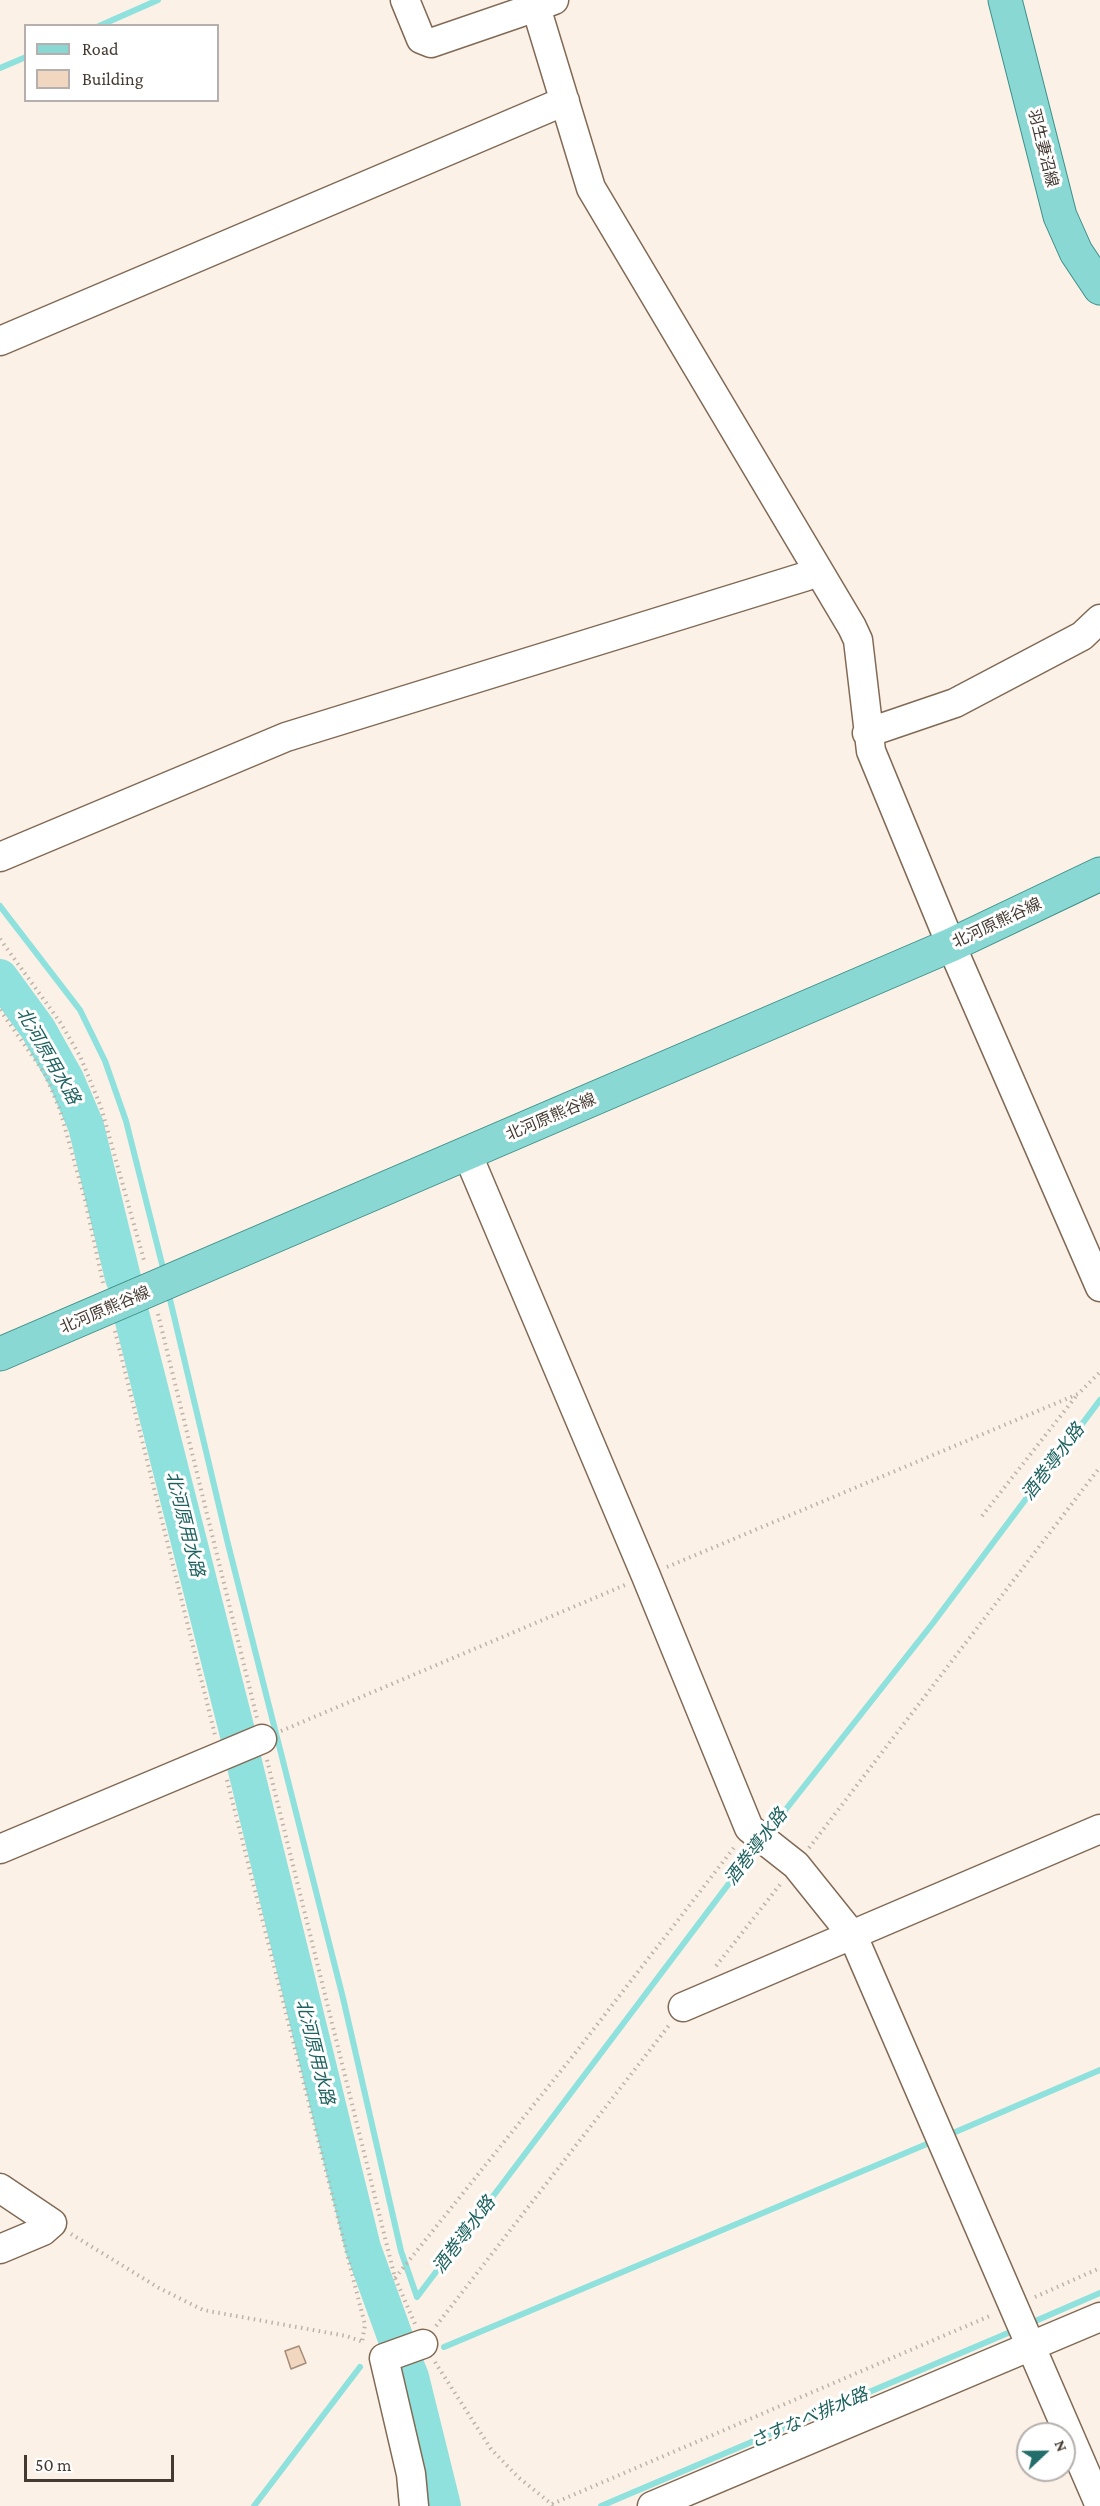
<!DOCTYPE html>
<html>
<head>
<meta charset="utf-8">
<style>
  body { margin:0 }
  #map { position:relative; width:1100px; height:2506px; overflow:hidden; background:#fcf1e7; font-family:"Crimson Pro",serif }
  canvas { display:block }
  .legend { position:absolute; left:24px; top:24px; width:195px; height:78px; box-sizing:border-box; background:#fff; border:2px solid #b5b0ad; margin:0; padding:8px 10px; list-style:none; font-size:18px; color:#453a31 }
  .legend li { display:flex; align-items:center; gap:12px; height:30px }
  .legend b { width:30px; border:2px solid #b5b0ad }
  .north { position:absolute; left:1016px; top:2422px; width:60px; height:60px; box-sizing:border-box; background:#fff; border:2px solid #b5b0ad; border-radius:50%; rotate:68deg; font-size:16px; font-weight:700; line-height:24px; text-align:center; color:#453a31 }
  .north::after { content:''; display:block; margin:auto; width:21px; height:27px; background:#236e6b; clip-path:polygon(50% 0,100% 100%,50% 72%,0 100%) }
  .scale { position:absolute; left:24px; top:2455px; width:150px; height:27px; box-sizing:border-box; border:3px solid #453a31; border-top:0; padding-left:8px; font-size:18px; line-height:21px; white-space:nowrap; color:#453a31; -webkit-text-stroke:4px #fff; paint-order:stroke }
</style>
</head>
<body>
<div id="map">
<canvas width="1100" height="2506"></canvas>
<ul class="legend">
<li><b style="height:8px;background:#89d8d4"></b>Road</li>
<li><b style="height:16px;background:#f2d7c0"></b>Building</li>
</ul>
<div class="north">N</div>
<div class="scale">50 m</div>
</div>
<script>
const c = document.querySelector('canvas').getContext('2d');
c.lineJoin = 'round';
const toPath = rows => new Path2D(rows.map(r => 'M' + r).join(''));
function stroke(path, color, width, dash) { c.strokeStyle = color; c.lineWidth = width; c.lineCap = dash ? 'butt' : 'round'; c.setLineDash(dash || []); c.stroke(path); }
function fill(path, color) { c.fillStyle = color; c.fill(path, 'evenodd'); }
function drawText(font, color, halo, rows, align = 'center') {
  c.font = font + ' "Crimson Pro","Noto Sans JP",serif'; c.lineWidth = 6; c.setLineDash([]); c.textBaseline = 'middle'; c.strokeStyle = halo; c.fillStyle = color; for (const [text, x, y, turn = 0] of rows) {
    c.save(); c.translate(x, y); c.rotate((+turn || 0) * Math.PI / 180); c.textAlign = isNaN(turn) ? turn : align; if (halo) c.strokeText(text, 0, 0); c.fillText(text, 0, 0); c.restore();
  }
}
const stream = toPath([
  [99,26,158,0],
  [0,68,26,57],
  [0,906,80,1010,105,1061,126,1121,164,1272],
  [168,1291,228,1544,343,1998,401,2251,417,2297],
  [768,1832,933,1623,1100,1400],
  [946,2136,1100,2070],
  [417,2297,758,1845],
  [1033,2322,1100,2293],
  [444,2347,934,2141],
  [254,2506,360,2367],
  [601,2506,1015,2330]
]);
const river = toPath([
  [0,977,38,1029,66,1079,86,1126,123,1278],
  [131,1313,238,1735],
  [243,1758,363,2248,397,2342],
  [404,2360,411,2377,443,2506]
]);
const building = toPath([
  [299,2346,306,2363,291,2369,285,2351,299,2346]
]);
const path = toPath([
  [0,939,60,1022,80,1056,101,1107,145,1264],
  [0,1010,45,1074,60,1110,85,1200,103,1283],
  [158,1314,257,1718],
  [115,1331,215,1735],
  [982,1516,1077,1395],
  [667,1567,1078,1394,1100,1372],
  [281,1731,625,1585],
  [267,1760,395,2278,415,2324],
  [227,1780,365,2325,362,2342],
  [809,1848,1100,1467],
  [716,1966,782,1882],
  [71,2234,159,2288,203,2310,346,2336,363,2342],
  [395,2278,576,2052,736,1845],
  [1035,2297,1100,2268],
  [436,2326,670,2024],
  [435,2362,491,2449,518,2477,554,2506],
  [552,2504,992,2315]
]);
const minor = toPath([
  [405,0,421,39,431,43,536,7],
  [554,0,536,7,591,188,852,627,858,640,871,751,951,945,1100,1287],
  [0,341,565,101],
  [867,733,955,703,1082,636,1100,619],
  [0,857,286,737,807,576,818,571],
  [467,1153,646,1576,749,1828,796,1865,853,1936,1100,2506],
  [0,1849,262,1739],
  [683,2007,1100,1829],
  [0,2188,52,2223,43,2231,0,2249],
  [414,2506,411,2474,384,2358,423,2344],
  [652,2506,1100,2317]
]);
const major = toPath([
  [1005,0,1060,216,1076,252,1100,288],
  [0,1354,951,945,1100,874]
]);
const streetNames = [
  ["羽生妻沼線",1043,148,76],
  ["北河原熊谷線",997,923,-25],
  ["北河原熊谷線",551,1117,-23],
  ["北河原熊谷線",105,1310,-23]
];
const waterNames = [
  ["北河原用水路",48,1056,60],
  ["酒巻導水路",1053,1462,-53],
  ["北河原用水路",185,1524,76],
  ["酒巻導水路",756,1847,-53],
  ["北河原用水路",315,2052,76],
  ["酒巻導水路",464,2235,-53],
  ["さすなべ排水路",809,2418,-23]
];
stroke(stream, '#8ee1dc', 6);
stroke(river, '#8ee1dc', 36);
fill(building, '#f2d7c0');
stroke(building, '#a58d77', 1.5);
stroke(minor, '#816a55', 31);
stroke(major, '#3e9089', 35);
stroke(path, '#beb3a9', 4, [1.5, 4.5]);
stroke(minor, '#fff', 28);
stroke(major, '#89d8d4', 33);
drawText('16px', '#453a31', '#fff', streetNames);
drawText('italic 18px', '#1d625f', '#fff', waterNames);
</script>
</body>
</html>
